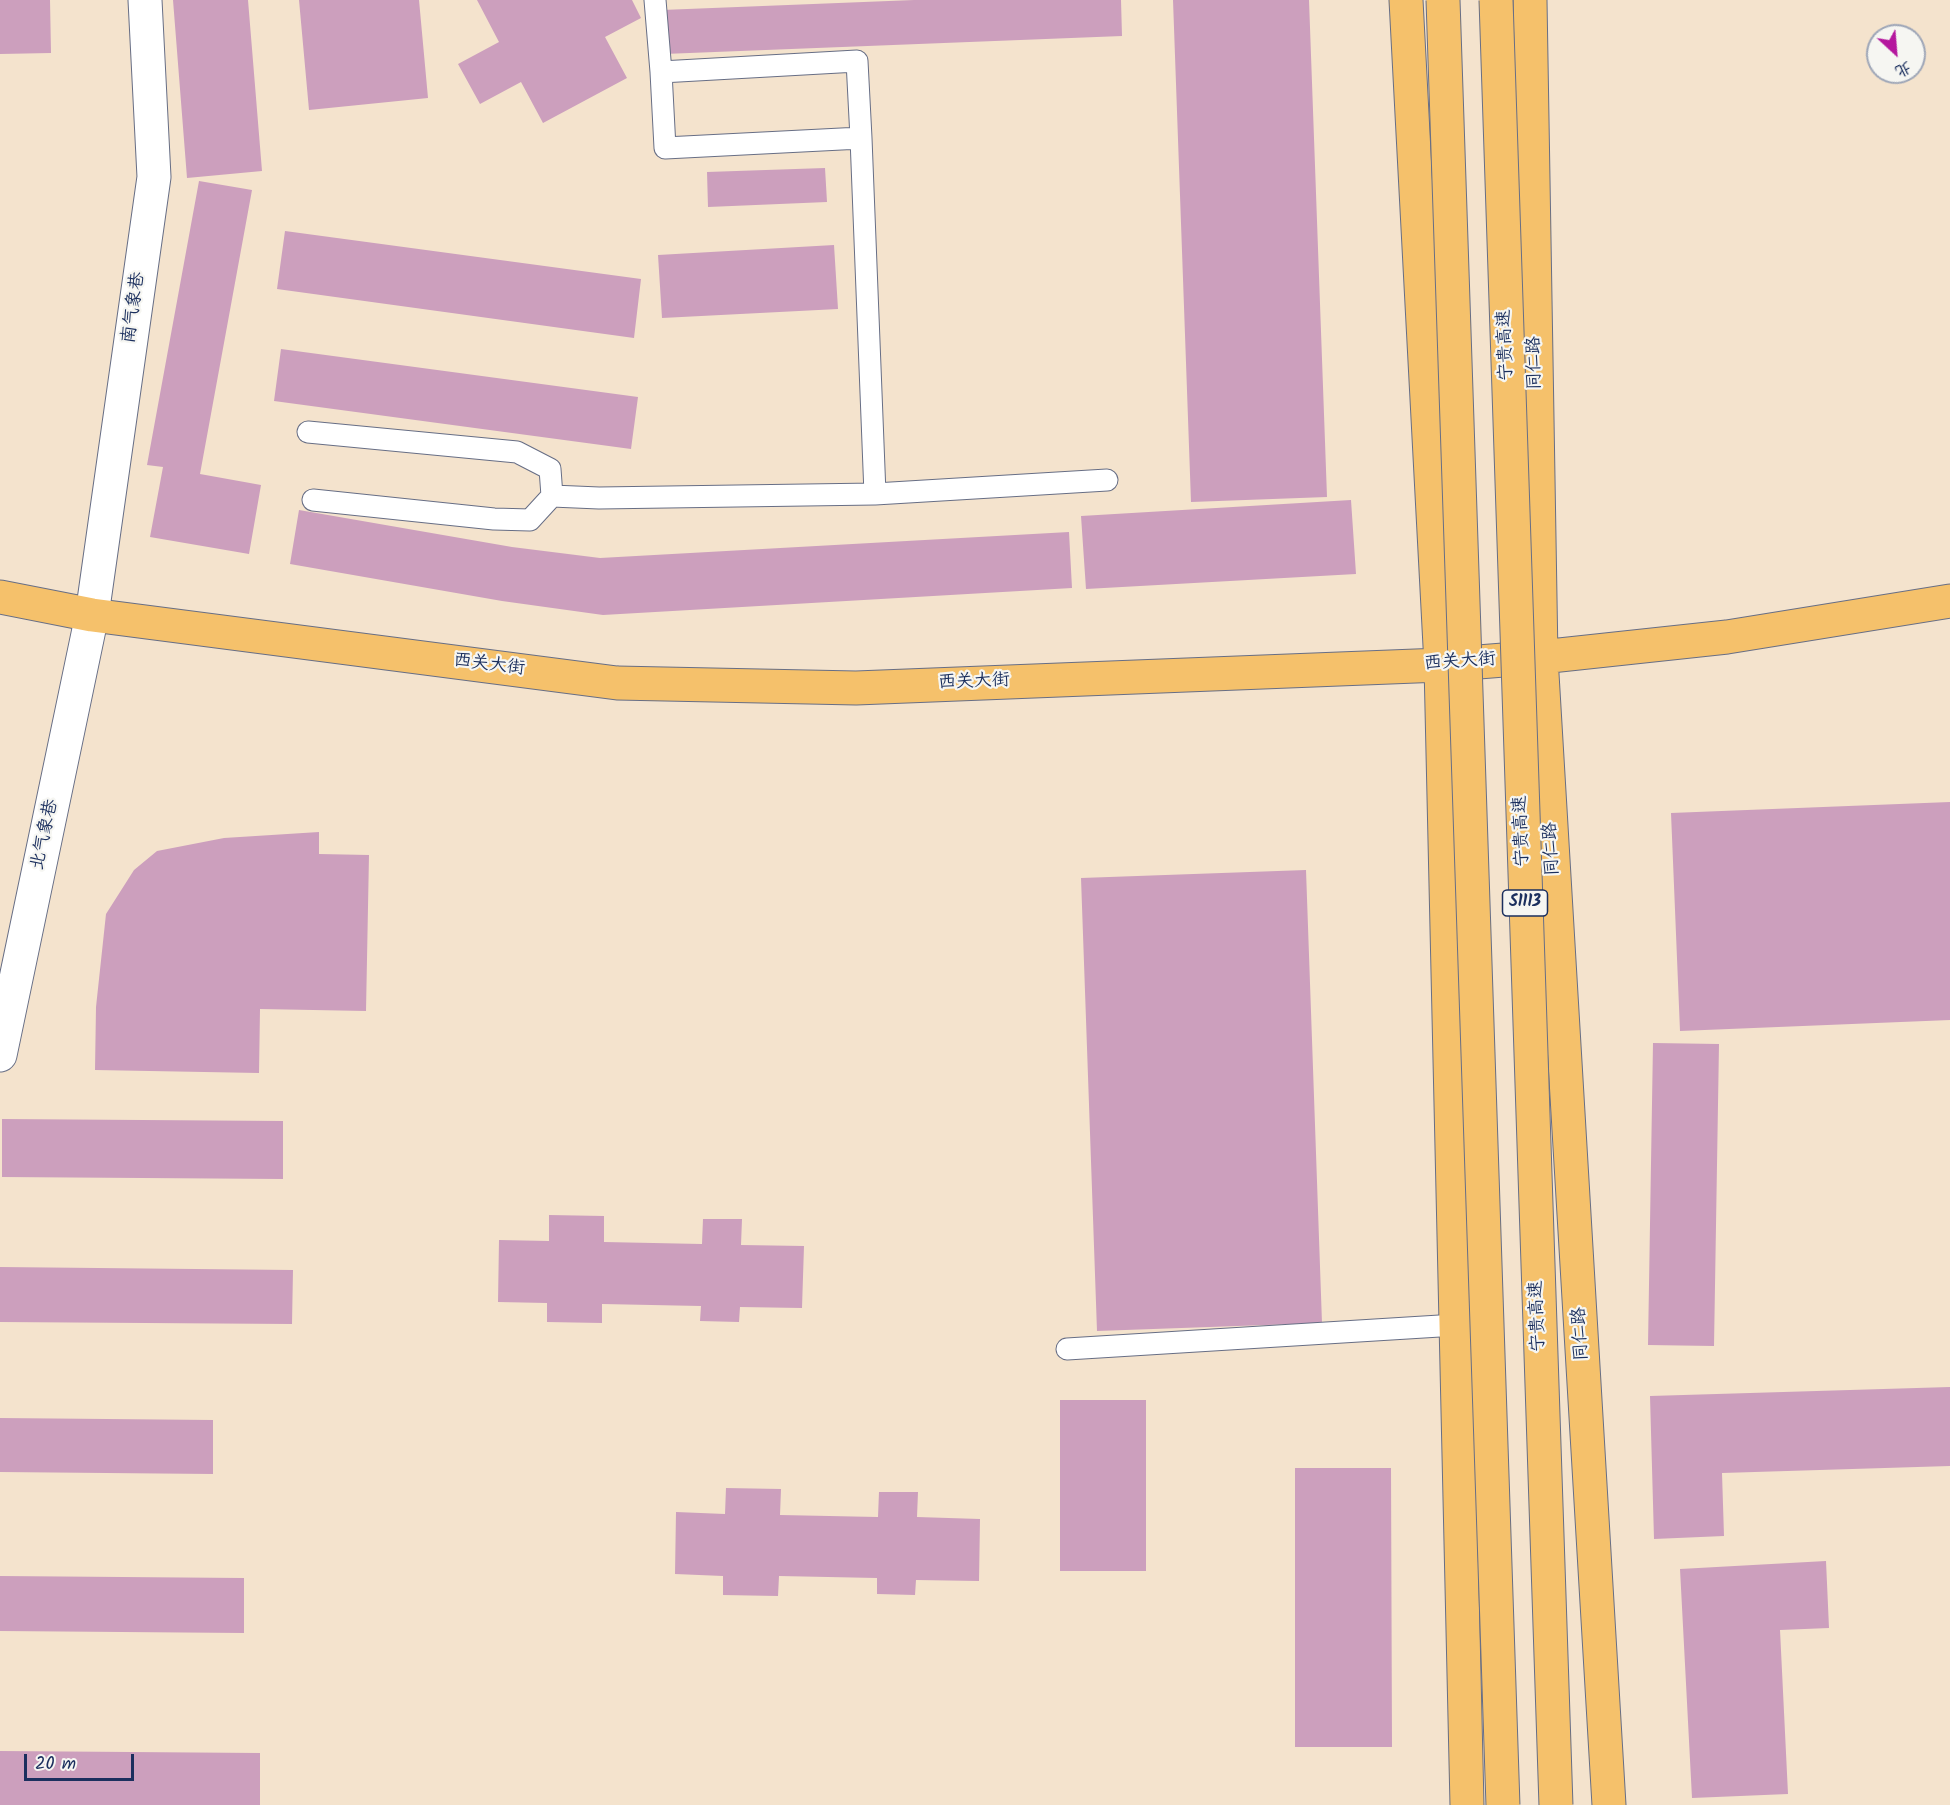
<!DOCTYPE html>
<html>
<head>
<meta charset="utf-8">
<style>
  body { margin:0 }
  #map { position:relative; width:1950px; height:1805px; overflow:hidden; background:#f4e3cd; font-family:Kalam,"LXGW WenKai TC",sans-serif }
  canvas { display:block }
  .north { position:absolute; left:1866px; top:24px; width:60px; height:60px; box-sizing:border-box; background:#f6f6f2; border:2px solid #9ea6b7; border-radius:50%; rotate:154deg; font-size:16px; font-weight:700; line-height:24px; text-align:center; color:#1b2f5e }
  .north::after { content:''; display:block; margin:auto; width:21px; height:27px; background:#b5179e; clip-path:polygon(50% 0,100% 100%,50% 72%,0 100%) }
  .scale { position:absolute; left:24px; top:1754px; width:110px; height:27px; box-sizing:border-box; border:3px solid #1b2f5e; border-top:0; padding-left:8px; font-size:18px; line-height:21px; white-space:nowrap; color:#1b2f5e; -webkit-text-stroke:4px #f6f6f2; paint-order:stroke }
</style>
</head>
<body>
<div id="map">
<canvas width="1950" height="1805"></canvas>
<div class="north">北</div>
<div class="scale">20 m</div>
</div>
<script>
const c = document.querySelector('canvas').getContext('2d');
c.lineJoin = 'round';
function fill(path, color) { c.fillStyle = color; c.fill(path, 'evenodd'); }
const toPath = rows => new Path2D(rows.map(r => 'M' + r).join(''));
function stroke(path, color, width, dash) { c.strokeStyle = color; c.lineWidth = width; c.lineCap = dash ? 'butt' : 'round'; c.setLineDash(dash || []); c.stroke(path); }
function drawText(font, color, halo, rows, align = 'center') {
  c.font = font + ' Kalam,"LXGW WenKai TC",sans-serif'; c.lineWidth = 4.5; c.setLineDash([]); c.textBaseline = 'middle'; c.strokeStyle = halo; c.fillStyle = color; for (const [text, x, y, turn = 0] of rows) {
    c.save(); c.translate(x, y); c.rotate((+turn || 0) * Math.PI / 180); c.textAlign = isNaN(turn) ? turn : align; if (halo) c.strokeText(text, 0, 0); c.fillText(text, 0, 0); c.restore();
  }
}
const building = toPath([
  [0,0,50,0,51,53,0,54],
  [173,0,248,0,262,171,187,178],
  [299,0,419,0,428,98,309,110],
  [477,0,632,0,641,18,605,37,627,78,543,123,521,82,480,104,458,64,499,42],
  [914,0,1121,0,1122,36,664,54,662,10],
  [1173,0,1309,0,1327,497,1191,502],
  [825,168,827,202,708,207,707,172],
  [199,181,252,190,200,474,261,485,249,554,150,537,163,467,147,465],
  [285,231,641,279,634,338,277,289],
  [834,245,838,309,662,318,658,255],
  [281,349,638,397,631,449,274,401],
  [1351,500,1356,574,1086,589,1081,516],
  [299,510,512,547,600,558,1069,532,1072,588,603,615,502,601,290,564],
  [1950,802,1950,1020,1680,1031,1671,813],
  [319,832,319,854,369,855,366,1011,260,1009,259,1073,95,1070,96,1007,106,914,134,870,157,851,224,838],
  [1306,870,1322,1323,1097,1331,1081,878],
  [1653,1043,1719,1044,1714,1346,1648,1345],
  [2,1119,283,1121,283,1179,2,1177],
  [549,1215,604,1216,604,1242,702,1244,703,1219,742,1219,741,1245,804,1246,802,1308,740,1307,739,1322,700,1321,701,1306,602,1304,602,1323,547,1322,547,1303,498,1302,499,1240,549,1241],
  [0,1267,293,1270,292,1324,0,1322],
  [1950,1387,1950,1466,1722,1473,1724,1536,1654,1539,1650,1396],
  [1060,1400,1146,1400,1146,1571,1060,1571],
  [0,1418,213,1420,213,1474,0,1472],
  [1295,1468,1391,1468,1392,1747,1295,1747],
  [726,1488,781,1489,780,1515,878,1517,879,1492,918,1492,917,1517,980,1519,979,1581,916,1580,915,1595,877,1594,877,1578,779,1576,778,1596,723,1595,723,1576,675,1574,676,1512,725,1514],
  [1826,1561,1829,1628,1780,1630,1788,1794,1692,1798,1680,1569],
  [0,1576,244,1578,244,1633,0,1631],
  [0,1751,260,1753,260,1805,0,1805]
]);
const lane = toPath([
  [655,0,661,72],
  [861,138,665,148,661,72,857,61,861,138,875,494,1107,480],
  [308,432,517,452,550,469,552,496,530,520,494,519,313,500],
  [552,496,599,498,875,494],
  [1067,1349,1456,1325]
]);
const street = toPath([
  [0,1055,92,615,154,177,145,0]
]);
const primary = toPath([
  [1406,0,1441,665,1467,1805],
  [1530,0,1541,657,1609,1805],
  [0,597,92,615,617,683,856,688,1441,665,1541,657,1727,637,1950,601]
]);
const highwayBridge = toPath([
  [1443,0,1503,1805],
  [1496,0,1556,1805]
]);
const shields = [
  [1525,903,45]
];
const shieldNames = [
  ["S1113",1525,903]
];
const streetNames = [
  ["南气象巷",135,308,-82],
  ["宁贵高速",1507,345,-92],
  ["同仁路",1536,363,-91],
  ["西关大街",1460,663,-4],
  ["西关大街",489,666,7],
  ["西关大街",974,683,-2],
  ["宁贵高速",1523,831,-92],
  ["北气象巷",46,835,-78],
  ["同仁路",1553,849,-93],
  ["宁贵高速",1539,1316,-92],
  ["同仁路",1582,1334,-93]
];
fill(building, '#cc9fbd');
stroke(lane, '#676e85', 23);
stroke(street, '#676e85', 35);
stroke(primary, '#676e85', 35);
stroke(lane, '#fff', 21);
stroke(street, '#fff', 33);
stroke(primary, '#f5c16b', 33);
stroke(highwayBridge, '#676e85', 35, []);
stroke(highwayBridge, '#f5c16b', 33);
for (const [x, y, w] of shields) { const box = new Path2D(); box.roundRect(x - w / 2, y - 13, w, 26, 4.5); c.fillStyle = '#f6f6f2'; c.fill(box); stroke(box, '#1b2f5e', 1.5); }
drawText('bold 16px', '#1b2f5e', null, shieldNames);
drawText('18px', '#1b2f5e', '#f6f6f2', streetNames);
</script>
</body>
</html>
